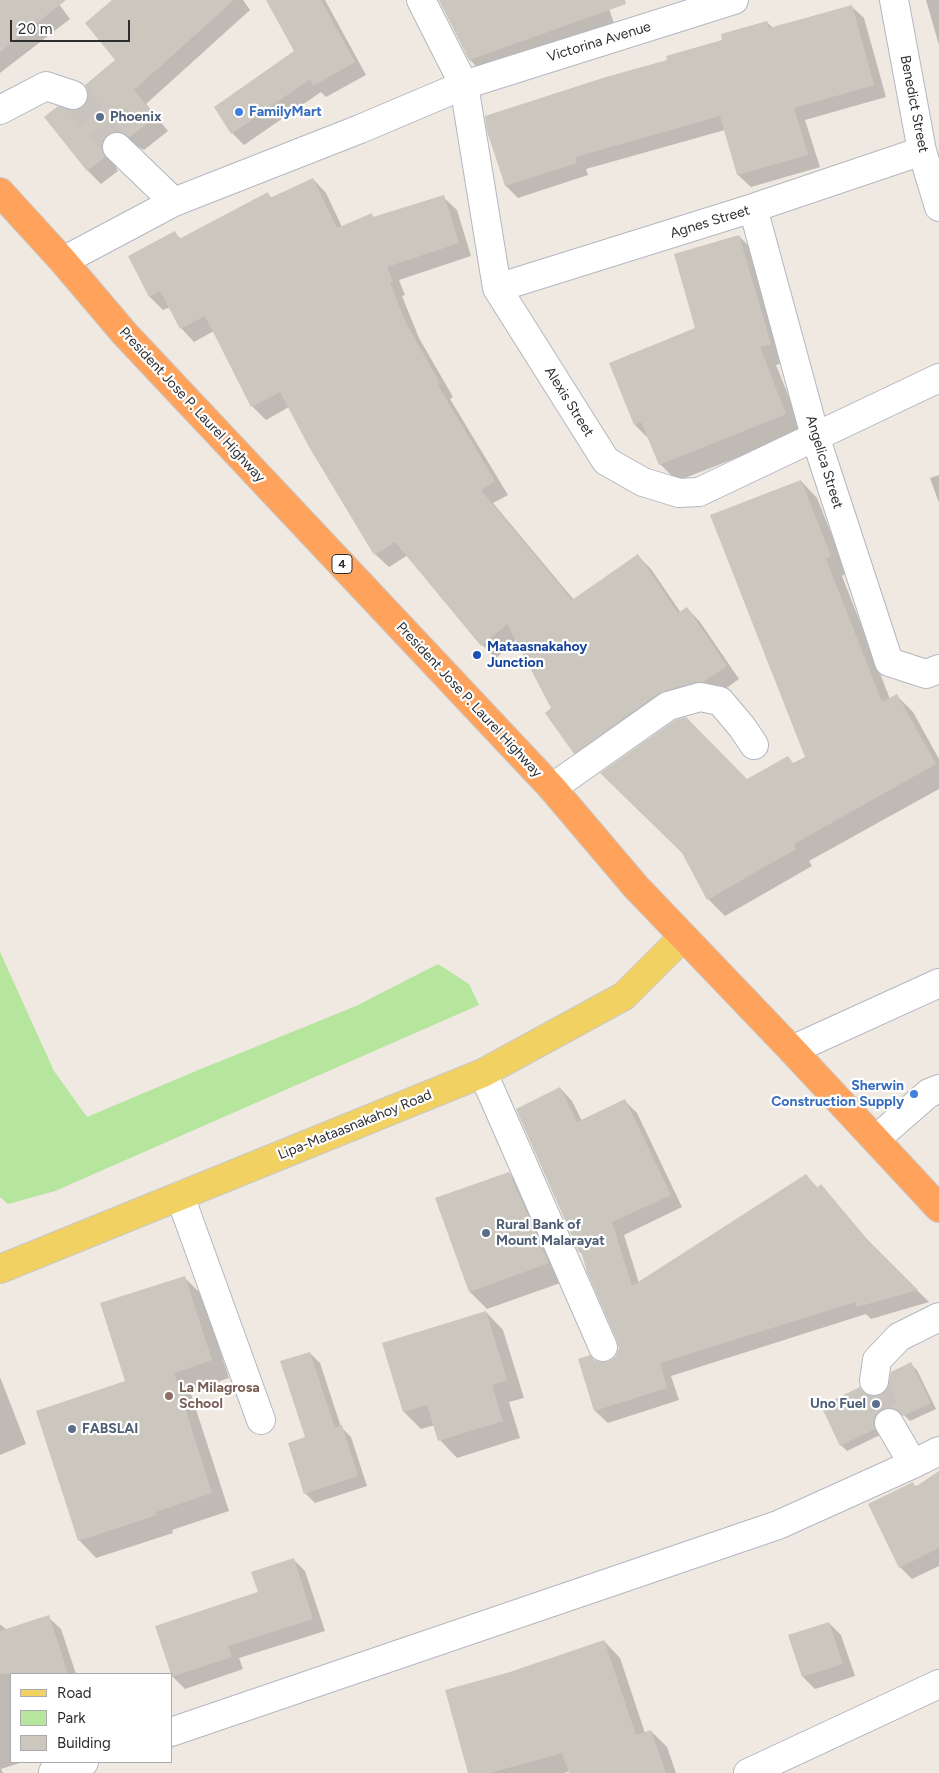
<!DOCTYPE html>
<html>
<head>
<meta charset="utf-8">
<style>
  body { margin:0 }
  #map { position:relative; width:939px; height:1773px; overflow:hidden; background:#efe9e1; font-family:Figtree,sans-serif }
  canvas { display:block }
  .legend { position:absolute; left:10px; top:1673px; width:162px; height:90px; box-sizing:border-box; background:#fff; border:1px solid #ababab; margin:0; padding:6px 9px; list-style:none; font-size:15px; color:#2e2e2e }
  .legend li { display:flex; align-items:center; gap:10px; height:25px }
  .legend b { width:25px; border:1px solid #ababab }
  .scale { position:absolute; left:10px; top:20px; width:120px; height:22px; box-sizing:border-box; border:2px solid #2e2e2e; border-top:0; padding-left:6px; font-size:15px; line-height:18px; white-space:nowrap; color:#2e2e2e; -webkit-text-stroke:4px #fff; paint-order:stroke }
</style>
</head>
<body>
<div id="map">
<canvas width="939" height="1773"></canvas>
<ul class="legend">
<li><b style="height:6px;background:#f2d163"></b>Road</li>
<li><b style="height:14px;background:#b6e59e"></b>Park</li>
<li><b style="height:14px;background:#cbc7bf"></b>Building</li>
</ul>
<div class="scale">20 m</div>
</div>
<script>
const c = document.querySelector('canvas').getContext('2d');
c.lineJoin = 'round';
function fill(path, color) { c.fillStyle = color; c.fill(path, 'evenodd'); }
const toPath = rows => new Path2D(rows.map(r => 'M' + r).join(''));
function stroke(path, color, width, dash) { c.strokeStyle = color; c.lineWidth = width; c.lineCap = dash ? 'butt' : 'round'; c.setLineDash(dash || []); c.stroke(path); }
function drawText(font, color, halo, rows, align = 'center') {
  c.font = font + ' Figtree,sans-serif'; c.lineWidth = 4.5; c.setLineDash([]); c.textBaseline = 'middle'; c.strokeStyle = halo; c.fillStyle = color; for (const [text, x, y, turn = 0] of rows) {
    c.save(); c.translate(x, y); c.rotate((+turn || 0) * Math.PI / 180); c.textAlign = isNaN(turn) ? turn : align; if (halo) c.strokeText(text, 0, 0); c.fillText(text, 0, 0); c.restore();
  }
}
const green = toPath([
  [0,952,54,1071,87,1117,196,1071,356,1006,438,964,469,984,479,1005,55,1191,8,1204,0,1197]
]);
const shadow = toPath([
  [0,0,56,0,70,19,0,73],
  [114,0,243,0,250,10,146,104,168,131,144,150,135,145,126,145,115,157,115,165,118,171,101,184,88,171,46,117,76,112,84,108,117,61],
  [275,0,325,0,366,75,326,97,321,92,244,145,232,133,215,107,296,52],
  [439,0,606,0,616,29,486,76,470,60],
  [926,0,939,0,939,45],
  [851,6,864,18,886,97,805,120,820,167,751,187,738,175,725,130,586,169,588,175,518,198,506,186,489,131,724,41,767,22,773,28],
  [313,179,326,193,342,227,371,215,375,218,443,197,457,210,471,256,399,280,405,295,402,296,419,338,453,397,450,399,508,495,493,503,574,600,638,556,651,569,681,613,687,608,700,622,739,679,717,695,588,766,575,753,516,640,496,658,482,645,408,555,389,567,375,554,289,407,266,420,252,406,214,331,194,342,181,328,170,307,163,310,150,297,129,257,175,233,181,239,268,194,272,198],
  [739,236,756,254,788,361,776,365,803,432,677,481,660,464,650,440,635,425,697,329],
  [939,475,939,503,930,478],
  [801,481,817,498,847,573,842,576,890,699,897,696,913,712,939,759,939,789,809,861,812,866,725,916,708,899,747,780,787,757,794,764,807,757],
  [560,1088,572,1101,582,1121,625,1101,637,1113,682,1207,624,1235,639,1283,806,1176,818,1188,821,1186,833,1199,877,1251,929,1302,871,1319,866,1314,671,1376,679,1400,608,1423,595,1411,594,1361,601,1364,610,1362,617,1357,620,1348,619,1341,584,1256,580,1252],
  [509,1173,526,1191,566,1281,487,1309,470,1292],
  [185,1278,202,1295,229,1378,190,1391,229,1511,172,1530,173,1533,96,1558,79,1540,126,1382],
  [486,1312,503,1330,524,1398,509,1402,520,1438,457,1458,440,1440,435,1425,421,1429,404,1412,384,1344],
  [310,1353,320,1363,341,1427,351,1437,367,1486,315,1503,305,1493],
  [911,1364,917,1370,936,1409,910,1421,904,1415,895,1413,879,1429,880,1435,847,1451,841,1445,866,1395,871,1398,881,1396,888,1391],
  [0,1377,26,1444,0,1455],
  [939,1473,939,1566,912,1579,900,1567,912,1483,917,1487],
  [293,1559,305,1571,325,1631,239,1658,243,1669,185,1689,173,1677,157,1627,259,1593],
  [48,1617,61,1629,76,1674,11,1674,11,1762,23,1762,1,1769,3,1773,0,1773,0,1625,1,1625,7,1630],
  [829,1623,841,1635,855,1676,815,1689,803,1677],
  [604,1641,620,1658,645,1733,651,1731,667,1747,676,1773,570,1773,570,1771,564,1773,469,1773,510,1673]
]);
const building = toPath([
  [0,0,66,0,0,52],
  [112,0,234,0,134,90,155,117,130,137,120,132,112,132,106,136,102,144,102,151,105,157,87,171,44,117,58,106,76,110,83,107,88,99,88,91,85,85,115,60,85,23],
  [266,0,321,0,355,62,313,86,310,79,231,134,214,107,294,51],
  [439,0,625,0,626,4,469,60],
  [852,5,874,85,794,108,808,155,737,175,720,116,575,157,577,163,505,186,487,131,485,116,606,77,667,60,666,56,722,40,721,34,767,21,769,28],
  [313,178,337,228,372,213,373,217,444,195,459,243,387,267,393,282,390,283,406,323,440,383,438,385,495,481,481,490,572,600,638,554,678,613,687,607,727,666,703,682,696,682,659,693,574,754,545,713,551,708,507,624,481,646,395,542,374,555,309,447,280,392,251,407,205,316,180,329,160,291,149,297,128,256,175,231,179,239,268,192,270,198],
  [739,235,771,344,760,347,786,414,659,465,641,422,634,425,609,363,695,328,674,254],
  [801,480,831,556,826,559,882,702,897,694,936,764,794,844,796,849,707,900,682,853,600,773,675,720,686,717,747,779,788,756,793,763,805,757,710,515],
  [560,1087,577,1122,625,1099,671,1195,612,1222,632,1286,806,1174,817,1188,821,1184,865,1237,918,1290,857,1307,855,1302,660,1363,667,1388,594,1411,578,1359,590,1355,594,1360,601,1362,610,1361,616,1356,619,1348,617,1341,587,1272,581,1251,579,1252,516,1109],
  [509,1172,549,1263,469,1292,435,1198],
  [185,1276,212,1360,174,1373,212,1493,156,1512,157,1515,78,1541,36,1411,125,1381,100,1303],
  [486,1311,507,1380,492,1385,503,1421,438,1441,427,1405,403,1412,382,1343],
  [310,1352,335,1428,342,1425,358,1476,304,1494,288,1443,305,1437,280,1361],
  [911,1362,931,1403,903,1416,896,1409,888,1407,882,1409,875,1416,873,1423,875,1429,840,1446,821,1406,860,1387,865,1394,871,1396,880,1395,887,1390,891,1372],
  [939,1471,939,1548,899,1568,868,1504,913,1482,915,1487],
  [294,1558,313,1619,228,1646,232,1657,172,1677,155,1626,258,1592,251,1572],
  [49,1615,68,1674,0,1674,0,1631],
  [829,1622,843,1664,802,1677,788,1635],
  [604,1640,636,1735,651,1730,666,1773,569,1773,562,1753,490,1773,468,1773,445,1690,510,1672]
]);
const minorTunnel = toPath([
  [73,95,117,147],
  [874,1381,889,1423]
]);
const minor = toPath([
  [421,0,464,85,497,288,606,461,643,482,679,493,699,492,939,378],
  [894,0,922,151,939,207],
  [0,110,46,86,73,95],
  [117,147,174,202],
  [753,208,815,436,889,662,926,674,939,669],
  [63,261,174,202,360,129,464,85,734,0],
  [497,288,753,208,922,151],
  [552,788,668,706,700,697,720,701,742,727,754,745],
  [792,1050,939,983],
  [483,1073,603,1347],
  [876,1139,929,1093,939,1089],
  [180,1196,261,1420],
  [874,1381,877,1360,899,1337,939,1317],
  [889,1423,913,1464],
  [171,1732,778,1525,913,1464,939,1451],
  [53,1772,84,1762],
  [748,1773,939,1684]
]);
const major = toPath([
  [0,1269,483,1073,624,996,683,937]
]);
const highway = toPath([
  [0,192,63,261,125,334,552,788,636,887,792,1050,939,1208]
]);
const markers = [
  [239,112,5,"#3f7fe0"],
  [100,117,5,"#5c6f8a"],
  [477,655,5,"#1a4fb4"],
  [914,1094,5,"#3f7fe0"],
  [486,1233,5,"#5c6f8a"],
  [169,1396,5,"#8d6e63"],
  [876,1404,5,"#5c6f8a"],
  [72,1429,5,"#5c6f8a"]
];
const shields = [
  [342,564,20]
];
const shieldNames = [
  ["4",342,564]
];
const streetNames = [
  ["Victorina Avenue",599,42,-17],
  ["Benedict Street",914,104,79],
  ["Agnes Street",710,222,-17],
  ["Alexis Street",569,402,58],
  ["President Jose P. Laurel Highway",192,405,47],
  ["Angelica Street",824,462,73],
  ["President Jose P. Laurel Highway",469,700,47],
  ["Lipa-Mataasnakahoy Road",355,1125,-22]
];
const shopNames = [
  ["FamilyMart",249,112],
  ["Sherwin",904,1086,"right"],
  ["Construction Supply",904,1102,"right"]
];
const serviceNames = [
  ["Phoenix",110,117],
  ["Rural Bank of",496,1225],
  ["Mount Malarayat",496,1241],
  ["Uno Fuel",866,1404,"right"],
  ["FABSLAI",82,1429]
];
const transitNames = [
  ["Mataasnakahoy",487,647],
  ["Junction",487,663]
];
const educationNames = [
  ["La Milagrosa",179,1388],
  ["School",179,1404]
];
fill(green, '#b6e59e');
fill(shadow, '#0003');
fill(building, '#cbc7bf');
stroke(minorTunnel, '#c8c4bd', 28, [28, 14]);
stroke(minor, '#b4b7c1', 30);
stroke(major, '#c9c9c9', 30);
stroke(highway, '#c9c9c9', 30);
stroke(minor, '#fff', 28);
stroke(major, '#f2d163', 28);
stroke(highway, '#ffa35c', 28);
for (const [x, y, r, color] of markers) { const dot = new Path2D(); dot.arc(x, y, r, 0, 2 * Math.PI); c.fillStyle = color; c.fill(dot); stroke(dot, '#fff', 2); }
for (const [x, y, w] of shields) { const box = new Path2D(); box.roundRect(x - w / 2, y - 9.5, w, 19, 4); c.fillStyle = '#fff'; c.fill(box); stroke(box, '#2e2e2e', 1); }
drawText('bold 12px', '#2e2e2e', null, shieldNames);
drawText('14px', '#2e2e2e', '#fff', streetNames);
drawText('bold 14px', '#366cbe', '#fff', shopNames, 'left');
drawText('bold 14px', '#4e5e75', '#fff', serviceNames, 'left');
drawText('bold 14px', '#164399', '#fff', transitNames, 'left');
drawText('bold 14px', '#785e54', '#fff', educationNames, 'left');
</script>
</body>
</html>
